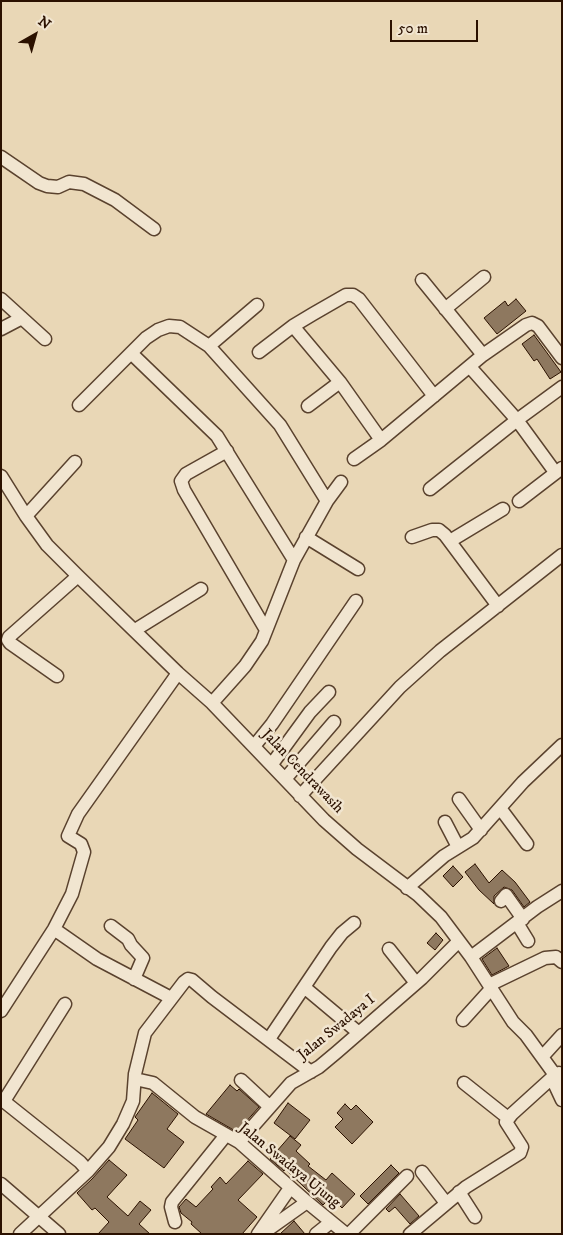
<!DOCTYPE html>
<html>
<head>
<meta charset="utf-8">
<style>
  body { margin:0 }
  #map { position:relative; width:563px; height:1235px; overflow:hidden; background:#e9d7b6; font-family:"IM FELL DW Pica",serif }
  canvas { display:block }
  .frame { position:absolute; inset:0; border:2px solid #2b1100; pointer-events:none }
  .north { position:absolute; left:10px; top:10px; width:50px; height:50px; -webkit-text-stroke:4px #f1e5d0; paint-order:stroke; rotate:38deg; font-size:14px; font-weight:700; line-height:20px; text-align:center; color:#2b1100 }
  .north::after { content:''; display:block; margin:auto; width:18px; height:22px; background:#2b1100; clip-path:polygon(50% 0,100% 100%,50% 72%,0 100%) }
  .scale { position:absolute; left:390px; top:20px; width:88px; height:22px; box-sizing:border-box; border:2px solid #2b1100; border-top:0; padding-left:6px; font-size:15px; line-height:18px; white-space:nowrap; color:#2b1100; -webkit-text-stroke:4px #f1e5d0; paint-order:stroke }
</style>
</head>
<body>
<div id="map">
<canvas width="563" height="1235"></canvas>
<div class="frame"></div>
<div class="north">N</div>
<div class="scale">50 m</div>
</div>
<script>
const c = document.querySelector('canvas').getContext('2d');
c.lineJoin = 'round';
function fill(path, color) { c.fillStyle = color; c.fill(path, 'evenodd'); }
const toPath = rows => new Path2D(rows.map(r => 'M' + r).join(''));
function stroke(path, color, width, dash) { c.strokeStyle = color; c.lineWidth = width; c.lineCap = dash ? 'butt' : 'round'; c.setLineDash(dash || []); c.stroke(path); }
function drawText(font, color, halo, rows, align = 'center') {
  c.font = font + ' "IM FELL DW Pica",serif'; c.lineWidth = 5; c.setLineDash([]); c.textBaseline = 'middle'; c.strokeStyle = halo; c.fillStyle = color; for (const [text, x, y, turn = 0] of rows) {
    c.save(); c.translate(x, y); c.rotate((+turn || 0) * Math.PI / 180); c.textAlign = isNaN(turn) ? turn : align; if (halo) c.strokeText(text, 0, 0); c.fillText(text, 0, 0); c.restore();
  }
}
const building = toPath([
  [516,299,526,311,497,334,484,318,505,301,508,306,516,299],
  [534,335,561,372,550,379,537,359,534,361,522,344,534,335],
  [475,864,489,883,502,870,515,882,530,902,524,907,512,890,504,887,494,896,494,904,479,890,465,872,475,864],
  [453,866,463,877,453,887,443,876,453,866],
  [436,933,443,940,435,950,427,943,436,933],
  [497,948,509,966,492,975,482,959,497,948],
  [230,1085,237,1091,239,1089,259,1107,237,1132,206,1114,230,1085],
  [152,1093,178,1114,167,1129,184,1142,164,1168,125,1139,138,1120,135,1117,152,1093],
  [288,1103,310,1120,295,1139,274,1123,288,1103],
  [345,1104,351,1110,356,1105,373,1122,352,1144,335,1127,343,1119,337,1113,345,1104],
  [290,1136,301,1145,296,1151,310,1164,308,1166,326,1180,332,1173,355,1194,342,1208,331,1197,323,1205,285,1169,284,1171,270,1159,290,1136],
  [109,1160,127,1175,107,1197,128,1216,140,1201,151,1210,139,1224,150,1234,98,1234,109,1222,95,1208,92,1210,77,1193,92,1179,109,1160],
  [248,1161,263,1174,238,1200,257,1217,242,1234,202,1234,191,1224,192,1222,181,1213,179,1207,186,1199,196,1207,213,1189,211,1187,220,1177,226,1184,248,1161],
  [391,1165,399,1173,368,1204,360,1196,391,1165],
  [400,1194,419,1216,410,1224,395,1207,389,1212,386,1209,400,1194],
  [294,1221,305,1234,280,1234,294,1221]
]);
const minor = toPath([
  [1,157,39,183,47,186,58,187,69,182,84,184,115,200,154,229],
  [422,280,483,355],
  [1,299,45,339],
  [445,309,484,277],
  [293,326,340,382,381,440],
  [1,329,22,318],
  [209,346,257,305],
  [259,352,293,326,313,314,346,295,353,295,359,299,434,396],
  [131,353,217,436,294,560],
  [470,367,517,420,555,472],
  [79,405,146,338,158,330,169,326,180,327,209,346,280,425,327,501],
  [308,406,340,382],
  [227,451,186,474,181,481,184,490,266,630],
  [354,459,381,440,483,355,526,325,532,323,538,326,562,358],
  [1,476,26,516,47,545,78,576,178,673,212,703,324,820,357,849,418,895,441,917,471,957,513,1022,526,1035,555,1075,555,1085,562,1100],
  [430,489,517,420,562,387],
  [519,501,562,468],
  [26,516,75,462],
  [306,537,358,569],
  [412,537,432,530,439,530,445,535,498,606],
  [450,541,503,509],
  [135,630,201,589],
  [57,676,10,643,8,640,9,637,78,576],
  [212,703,245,666,262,641,294,560,327,501,341,482],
  [255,745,272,724,356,601],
  [272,764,310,712,329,692],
  [285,779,334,722],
  [300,796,400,687,440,651,562,555],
  [459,799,481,830],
  [500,808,527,844],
  [445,822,458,847],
  [407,888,444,856,473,838,523,782,562,745],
  [501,901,506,895,523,919],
  [517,923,528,941],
  [111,926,128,939,131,945,143,958,134,979],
  [54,929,97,959,171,998],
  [389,949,416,983],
  [471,957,537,907,562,891],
  [489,985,545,958,556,957,562,962],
  [304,987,359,1033],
  [1,1011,54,929,72,894,84,852,81,844,68,836,78,814,178,673],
  [463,1020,491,989],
  [269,1039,331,947,342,933,354,923],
  [542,1057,562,1035],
  [135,1079,153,1083,195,1117,239,1142,307,1202,346,1234],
  [241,1080,270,1107],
  [464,1083,508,1118],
  [1,1099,80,1162,88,1171],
  [4,1101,65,1004],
  [239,1142,291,1083,319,1067,337,1052,422,978,459,941],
  [422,1172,446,1203],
  [1,1184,59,1234],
  [459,1192,475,1217],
  [175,1222,171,1207,172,1202,226,1135],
  [20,1234,88,1171,109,1147,123,1124,133,1101,135,1074,145,1033,184,982,188,979,192,980,212,997,311,1072],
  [258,1234,290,1188],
  [262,1234,307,1202],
  [316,1234,331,1222],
  [349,1234,407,1176],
  [410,1234,466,1187,520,1153,522,1147,506,1122,512,1114,555,1075,559,1073]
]);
const streetNames = [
  ["Jalan Cendrawasih",302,772,46],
  ["Jalan Swadaya I",337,1028,-39],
  ["Jalan Swadaya Ujung",289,1166,39]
];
fill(building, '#8e785f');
stroke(building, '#2b1100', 1);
stroke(minor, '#5a422e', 15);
stroke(minor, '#f1e5d0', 12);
drawText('15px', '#2b1100', '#f1e5d0', streetNames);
</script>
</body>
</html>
